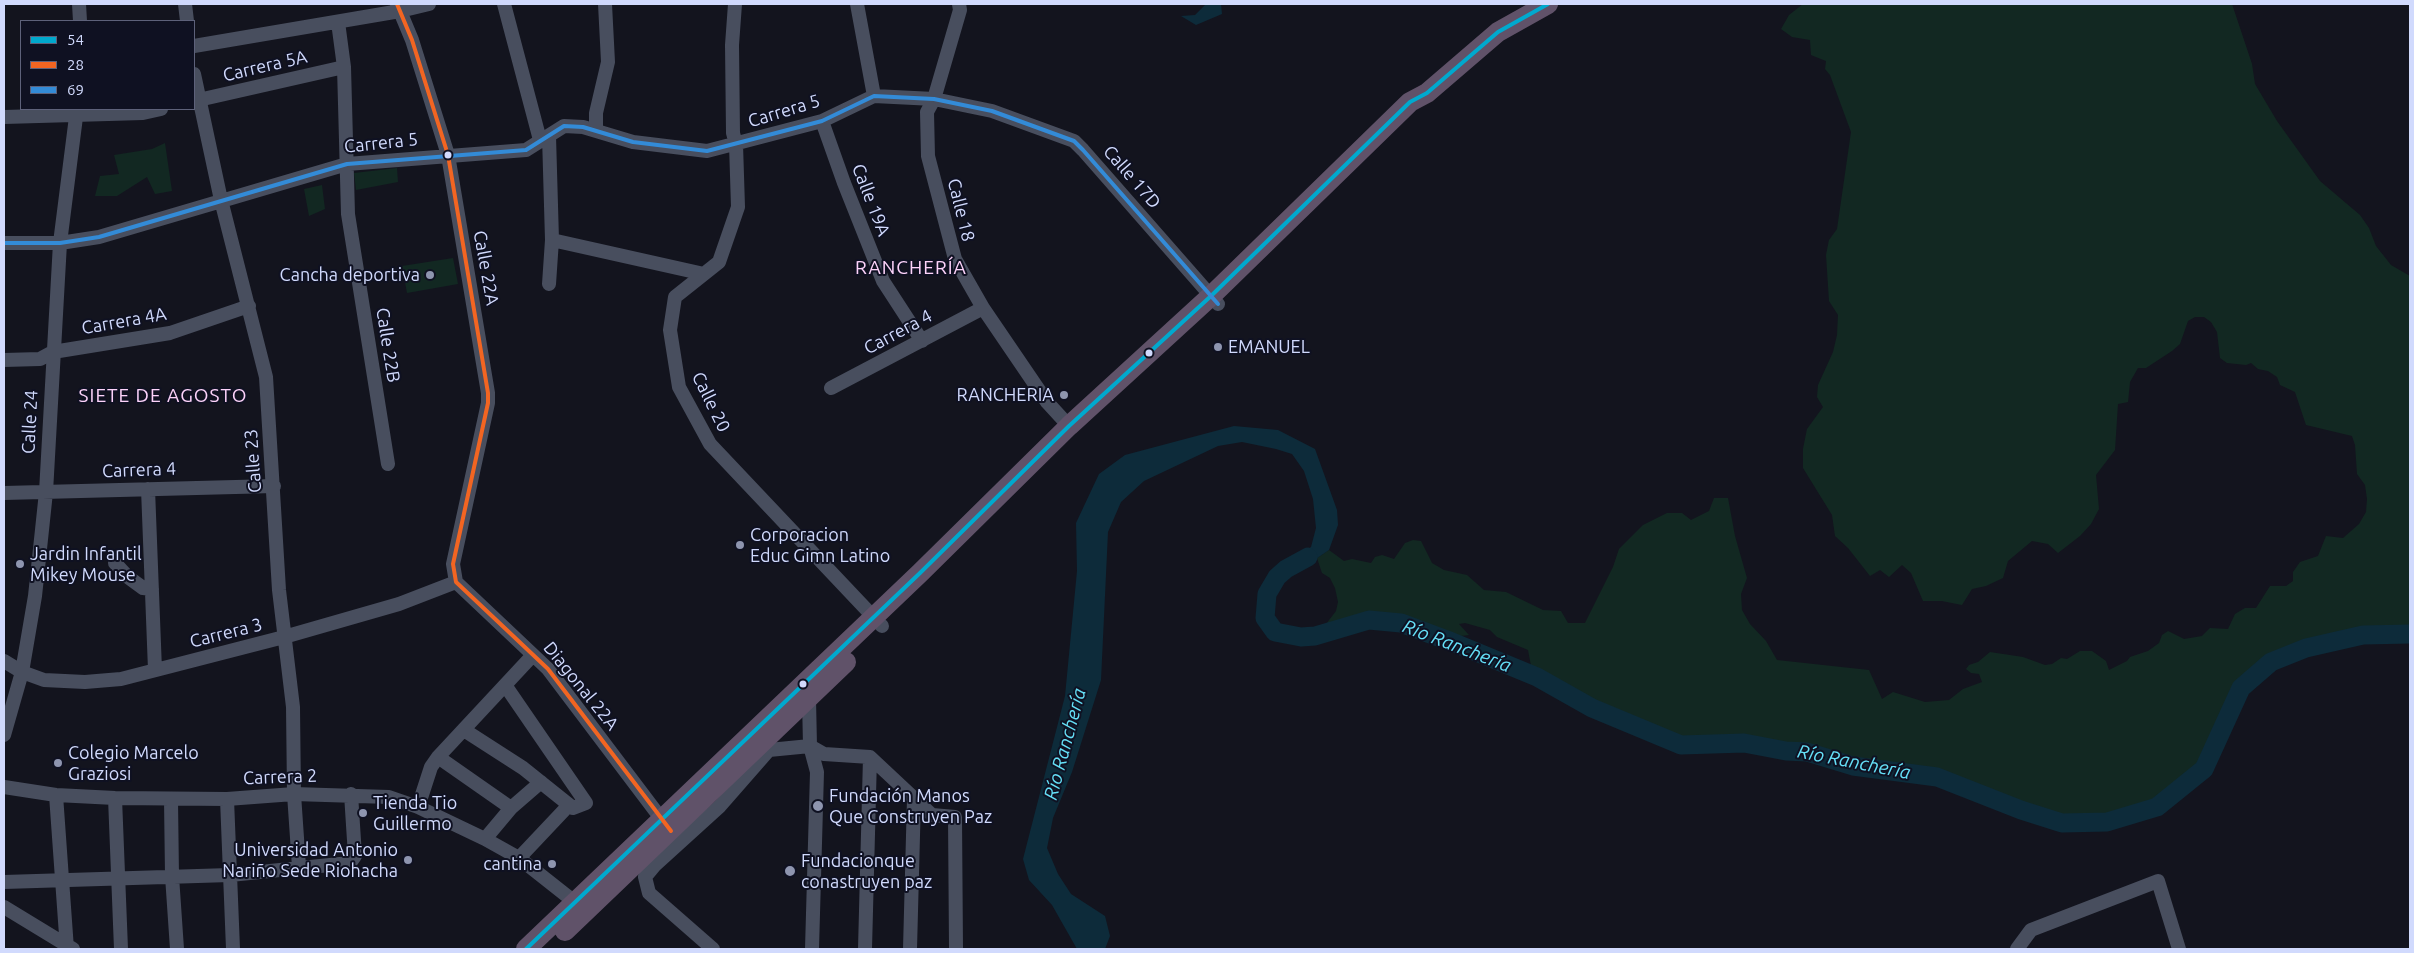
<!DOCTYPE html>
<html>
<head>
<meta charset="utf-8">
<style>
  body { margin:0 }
  #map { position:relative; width:2414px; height:953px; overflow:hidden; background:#13141e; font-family:Ubuntu,sans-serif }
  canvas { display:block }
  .frame { position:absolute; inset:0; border:5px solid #d1dafd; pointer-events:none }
  .legend { position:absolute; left:20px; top:20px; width:175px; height:90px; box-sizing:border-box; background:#0f1122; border:1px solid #5d617a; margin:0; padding:6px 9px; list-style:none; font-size:15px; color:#d1dafd }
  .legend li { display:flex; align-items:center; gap:10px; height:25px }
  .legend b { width:25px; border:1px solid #5d617a }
</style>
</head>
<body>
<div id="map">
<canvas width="2414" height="953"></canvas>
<div class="frame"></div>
<ul class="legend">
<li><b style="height:6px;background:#00a9ce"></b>54</li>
<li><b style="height:6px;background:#f26522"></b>28</li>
<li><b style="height:6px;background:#338bd7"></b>69</li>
</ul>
</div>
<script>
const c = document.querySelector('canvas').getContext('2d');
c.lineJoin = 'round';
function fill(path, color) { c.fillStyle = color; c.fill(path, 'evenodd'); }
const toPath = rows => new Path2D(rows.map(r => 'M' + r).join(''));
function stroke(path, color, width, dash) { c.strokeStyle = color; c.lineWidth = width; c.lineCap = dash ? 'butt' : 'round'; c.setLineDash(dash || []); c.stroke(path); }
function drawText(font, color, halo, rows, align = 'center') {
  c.font = font + ' Ubuntu,sans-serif'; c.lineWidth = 4; c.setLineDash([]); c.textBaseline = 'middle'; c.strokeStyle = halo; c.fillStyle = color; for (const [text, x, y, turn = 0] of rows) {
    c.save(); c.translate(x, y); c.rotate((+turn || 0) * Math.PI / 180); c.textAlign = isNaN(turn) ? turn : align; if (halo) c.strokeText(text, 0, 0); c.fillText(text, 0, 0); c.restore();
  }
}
const green = toPath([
  [1803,4,2232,4,2252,64,2255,84,2277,121,2320,181,2360,215,2369,228,2376,246,2391,265,2410,276,2410,634,2363,635,2306,648,2271,662,2241,688,2204,769,2157,807,2107,822,2062,823,2021,810,1937,777,1853,766,1807,752,1787,751,1748,744,1681,745,1592,708,1537,677,1531,666,1528,650,1497,637,1490,630,1465,623,1459,624,1469,635,1453,637,1435,632,1430,627,1399,615,1387,614,1378,616,1378,621,1367,621,1324,633,1323,628,1336,611,1338,602,1335,588,1330,578,1322,573,1317,558,1329,550,1344,561,1352,559,1371,563,1375,557,1382,555,1394,559,1405,543,1413,540,1421,541,1432,563,1444,570,1467,575,1484,590,1506,592,1543,610,1561,611,1568,623,1585,623,1613,567,1619,549,1643,525,1667,513,1682,513,1691,520,1709,511,1714,498,1728,498,1735,536,1747,578,1741,594,1742,610,1750,624,1766,641,1777,660,1869,670,1882,699,1893,692,1925,702,1949,700,1963,689,1982,682,1979,674,1971,673,1966,669,1969,665,1978,662,1990,652,2023,657,2045,665,2052,664,2061,658,2067,659,2080,651,2092,651,2106,661,2109,670,2127,661,2130,657,2148,651,2159,643,2162,635,2168,631,2184,639,2202,636,2210,628,2228,629,2235,614,2245,608,2256,608,2270,586,2286,586,2293,581,2293,572,2300,562,2318,556,2326,536,2343,538,2359,524,2366,512,2367,499,2365,485,2357,474,2355,445,2352,436,2306,425,2295,392,2280,385,2277,377,2268,371,2258,369,2251,363,2246,365,2227,363,2220,358,2217,332,2211,322,2204,317,2195,317,2188,321,2180,344,2172,351,2146,368,2138,368,2130,382,2128,402,2118,404,2115,450,2096,475,2099,509,2091,524,2080,536,2058,553,2048,544,2032,541,2008,561,2003,578,1986,586,1972,589,1962,605,1942,601,1923,601,1911,573,1902,565,1889,577,1880,570,1870,576,1848,548,1835,536,1832,515,1803,468,1803,449,1807,429,1823,407,1817,397,1818,385,1833,352,1837,335,1838,315,1829,301,1826,255,1829,240,1837,229,1851,132,1830,75,1825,69,1826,61,1811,55,1810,40,1792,37,1781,29,1789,15],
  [165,143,172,191,155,194,147,177,117,196,95,196,100,176,119,174,114,155,152,149],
  [397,168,398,182,356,190,354,173],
  [322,185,325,209,309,216,304,189],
  [453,258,458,284,407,293,402,266]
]);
const water = toPath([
  [1206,4,1221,4,1222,14,1196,25,1181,16,1195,15],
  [1234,426,1278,430,1315,449,1337,510,1338,525,1329,550,1307,565,1286,569,1298,556,1311,547,1316,528,1313,499,1304,471,1292,454,1276,449,1242,442,1218,446,1144,481,1121,502,1108,532,1101,680,1072,772,1053,818,1047,848,1058,874,1071,894,1105,916,1110,936,1105,949,1077,949,1052,905,1029,880,1023,859,1065,696,1077,571,1076,523,1099,474,1125,455]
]);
const river = toPath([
  [1308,557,1286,569,1277,577,1267,594,1265,618,1275,632,1301,637,1315,636,1369,620,1401,623,1452,642,1537,677,1592,708,1681,745,1744,743,1786,751,1807,752,1853,766,1937,777,2021,810,2062,823,2107,822,2157,807,2204,769,2241,688,2271,662,2306,648,2363,635,2410,634]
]);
const minor = toPath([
  [79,4,80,21],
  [185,4,187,21],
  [397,4,412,40,448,155,488,393,488,403,453,564,456,582,548,669,666,825],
  [504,4,540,140],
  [735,4,732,45,733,133,736,144,738,207,719,262,675,297,670,330,679,387,710,444,882,626],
  [857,4,874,96],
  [959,4,960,10,934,99,927,112,928,156,955,259,983,308,1047,402,1069,426],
  [338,22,344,67,348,214,388,464],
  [194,46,400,11,429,4],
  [194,74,221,200,266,377,279,590,293,707,294,794,299,867],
  [194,101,344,67],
  [4,117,143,113,161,109],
  [822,121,844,183,883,281,922,341],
  [596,131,596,113,608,62,605,4],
  [549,136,552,240,549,284],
  [552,240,704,274],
  [4,243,60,243,99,237,347,164,526,150,564,126,583,127,633,142,707,151,822,121,874,96,934,99,992,111,1074,141,1083,150,1218,304],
  [4,360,40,359,53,352,170,333,249,306],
  [831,388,983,308],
  [148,489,155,670],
  [4,493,274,486],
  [115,563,128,577,143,588,152,589],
  [4,661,22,672,44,680,85,682,121,679,284,637,399,604,456,582],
  [805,694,809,699,810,746,824,754,870,757,932,815,955,817,956,948],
  [464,730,523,768,573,808,586,803,505,685],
  [4,735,22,672,35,596,46,492,60,243,77,109],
  [438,757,511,808],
  [4,787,56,795,115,798,227,799,294,794,389,797,418,807,485,839,519,858,581,907],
  [56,795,67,949],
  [115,798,121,949],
  [227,799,233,949],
  [171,800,172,876,177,949],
  [418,807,431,767,438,757,533,655],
  [485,839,511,808,541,782],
  [519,858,569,805],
  [4,882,230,875,350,863,355,856,351,794],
  [4,907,73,949],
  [713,949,649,893,645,877,655,865,720,806,769,750,810,746,817,772,812,949],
  [865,949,870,757],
  [910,949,914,798],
  [2017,949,2031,930,2158,881,2179,949]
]);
const highway = toPath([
  [565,931,846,662],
  [526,949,920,573,1069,426,1211,296,1410,102,1427,93,1498,32,1548,4]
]);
const bus1 = toPath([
  [526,949,920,573,1069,426,1211,296,1410,102,1427,93,1498,32,1548,4]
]);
const bus2 = toPath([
  [397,4,412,40,448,155,488,393,488,403,453,564,456,582,548,669,671,831]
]);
const bus3 = toPath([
  [4,243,60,243,99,237,347,164,526,150,564,126,583,127,633,142,707,151,822,121,874,96,934,99,992,111,1074,141,1083,150,1218,304]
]);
const markers = [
  [448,155,4.5,"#d1dafd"],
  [430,275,5,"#8e95af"],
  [1218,347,5,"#8e95af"],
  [1149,353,4.5,"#d1dafd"],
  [1064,395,5,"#8e95af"],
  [740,545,5,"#8e95af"],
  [20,564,5,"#8e95af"],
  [803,684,4.5,"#d1dafd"],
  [58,763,5,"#8e95af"],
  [818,806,6,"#8e95af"],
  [363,813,5,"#8e95af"],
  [408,860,5,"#8e95af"],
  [552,864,5,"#8e95af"],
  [790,871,6,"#8e95af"]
];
const streetNames = [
  ["Carrera 5A",265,66,-13],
  ["Carrera 5",784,111,-17],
  ["Carrera 5",381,143,-6],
  ["Calle 17D",1132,177,49],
  ["Calle 19A",871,200,69],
  ["Calle 18",961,210,76],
  ["Calle 22A",486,268,80],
  ["Carrera 4A",124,321,-10],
  ["Carrera 4",898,332,-28],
  ["Calle 22B",388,345,81],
  ["Calle 20",711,402,64],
  ["Calle 24",30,422,-87],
  ["Calle 23",253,461,-94],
  ["Carrera 4",139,470,-2],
  ["Carrera 3",226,633,-14],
  ["Diagonal 22A",581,686,51],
  ["Carrera 2",280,777,-2]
];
const poiNames = [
  ["Cancha deportiva",420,275,"right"],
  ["EMANUEL",1228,347],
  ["RANCHERIA",1054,395,"right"],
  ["Corporacion",750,535],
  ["Educ Gimn Latino",750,556],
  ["Jardin Infantil",30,554],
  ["Mikey Mouse",30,575],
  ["Colegio Marcelo",68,753],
  ["Graziosi",68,774],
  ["Fundación Manos",829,796],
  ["Que Construyen Paz",829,817],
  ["Tienda Tio",373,803],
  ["Guillermo",373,824],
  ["Universidad Antonio",398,850,"right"],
  ["Nariño Sede Riohacha",398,871,"right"],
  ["Fundacionque",801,861],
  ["conastruyen paz",801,882],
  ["cantina",542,864,"right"]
];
const neighbourhoodNames = [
  ["RANCHERÍA",911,268],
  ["SIETE DE AGOSTO",163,396]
];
const waterNames = [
  ["Río Ranchería",1457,646,21],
  ["Río Ranchería",1065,744,-75],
  ["Río Ranchería",1854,762,11]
];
fill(green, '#122822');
fill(water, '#0d2b3a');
stroke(river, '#0d2b3a', 19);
stroke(minor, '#484e5e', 14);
stroke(highway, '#605269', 20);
stroke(bus1, '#00a9ce', 4);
stroke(bus2, '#f26522', 4);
stroke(bus3, '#338bd7', 4);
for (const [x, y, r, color] of markers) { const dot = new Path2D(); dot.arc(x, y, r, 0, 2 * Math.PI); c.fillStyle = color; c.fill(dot); stroke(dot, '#0f1122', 2); }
drawText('18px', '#d1dafd', '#0f1122', streetNames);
drawText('18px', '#d1dafd', '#0f1122', poiNames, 'left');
c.letterSpacing = '1px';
drawText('19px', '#fdd3fa', '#0f1122', neighbourhoodNames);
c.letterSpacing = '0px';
drawText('italic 19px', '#65e0f8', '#0f1122', waterNames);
</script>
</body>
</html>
